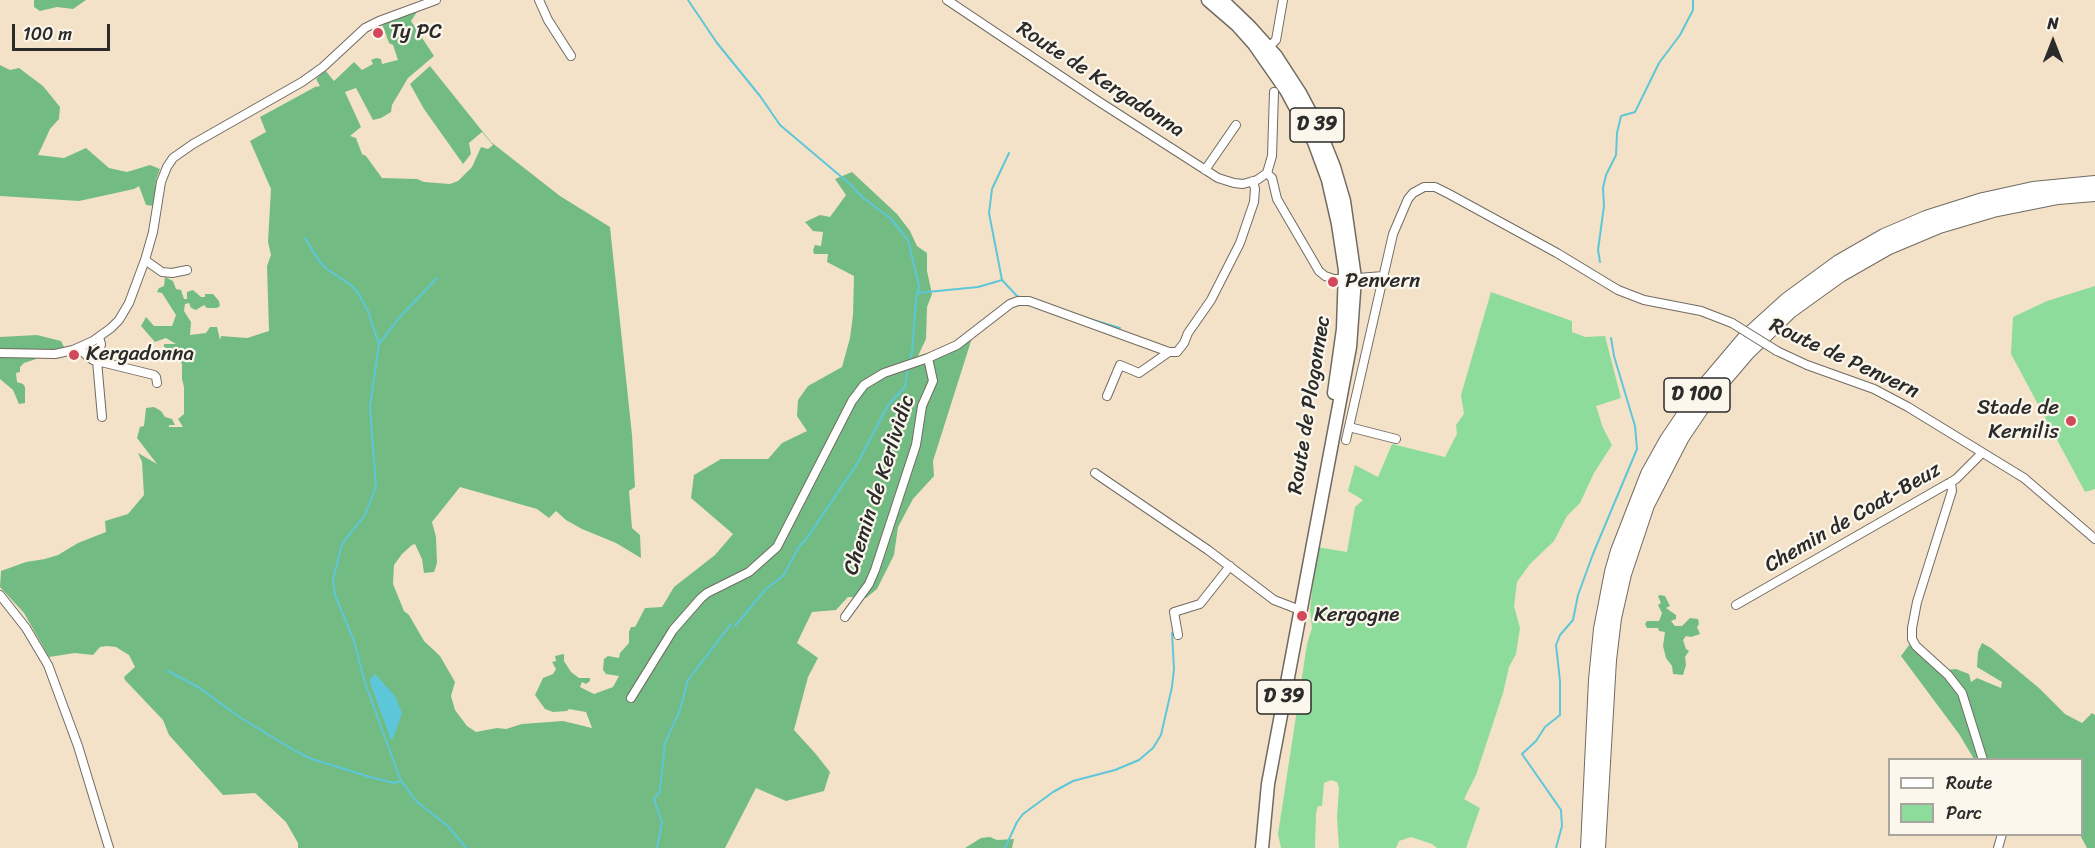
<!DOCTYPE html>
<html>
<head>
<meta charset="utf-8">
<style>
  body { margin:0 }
  #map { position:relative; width:2095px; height:848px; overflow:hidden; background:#f4e2c8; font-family:Sriracha,sans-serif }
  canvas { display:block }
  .legend { position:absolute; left:1888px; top:758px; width:195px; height:78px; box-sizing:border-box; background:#fbf7ec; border:2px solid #a8a59f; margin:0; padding:8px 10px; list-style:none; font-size:18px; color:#2b2b2b }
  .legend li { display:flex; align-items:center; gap:12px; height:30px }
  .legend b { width:30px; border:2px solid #a8a59f }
  .north { position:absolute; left:2023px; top:12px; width:60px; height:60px; -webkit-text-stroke:4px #fbf7ec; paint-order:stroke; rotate:0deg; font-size:16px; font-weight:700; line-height:24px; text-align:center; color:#2b2b2b }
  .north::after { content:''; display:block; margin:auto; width:21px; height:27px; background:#2b2b2b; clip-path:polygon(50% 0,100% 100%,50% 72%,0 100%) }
  .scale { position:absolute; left:12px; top:24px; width:98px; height:27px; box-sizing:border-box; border:3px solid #2b2b2b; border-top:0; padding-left:8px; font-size:18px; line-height:21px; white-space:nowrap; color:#2b2b2b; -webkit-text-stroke:4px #fbf7ec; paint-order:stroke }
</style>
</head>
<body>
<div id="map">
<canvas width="2095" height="848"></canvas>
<ul class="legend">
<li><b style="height:8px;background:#fff"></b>Route</li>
<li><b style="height:16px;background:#8ddc9b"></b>Parc</li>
</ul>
<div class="north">N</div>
<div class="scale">100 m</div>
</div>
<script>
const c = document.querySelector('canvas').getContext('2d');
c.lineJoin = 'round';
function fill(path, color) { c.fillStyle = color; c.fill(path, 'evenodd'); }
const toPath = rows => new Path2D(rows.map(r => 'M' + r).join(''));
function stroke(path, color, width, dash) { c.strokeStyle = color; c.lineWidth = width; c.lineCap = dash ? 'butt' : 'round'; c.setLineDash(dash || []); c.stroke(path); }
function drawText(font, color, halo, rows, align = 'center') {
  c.font = font + ' Sriracha,sans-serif'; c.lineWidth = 4.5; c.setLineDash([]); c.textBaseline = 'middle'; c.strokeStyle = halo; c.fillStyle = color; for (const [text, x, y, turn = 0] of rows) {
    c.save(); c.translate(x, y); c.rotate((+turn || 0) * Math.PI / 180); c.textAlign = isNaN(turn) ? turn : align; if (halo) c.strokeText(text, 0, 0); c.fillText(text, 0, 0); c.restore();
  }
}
const green = toPath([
  [2095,286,2095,489,2085,492,2011,354,2013,317,2047,301],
  [1491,292,1572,321,1572,332,1585,337,1605,336,1621,398,1596,406,1603,428,1612,445,1594,473,1580,503,1567,516,1554,541,1530,564,1517,582,1514,606,1520,628,1516,654,1509,667,1503,693,1476,775,1464,799,1480,808,1466,848,1437,848,1432,844,1411,837,1399,841,1396,848,1339,848,1337,817,1339,788,1337,782,1331,780,1324,783,1322,806,1318,806,1316,813,1315,848,1281,848,1278,834,1307,644,1312,628,1310,609,1317,547,1347,552,1355,507,1363,500,1348,491,1355,465,1378,477,1392,444,1445,457,1457,434,1456,425,1464,414,1461,395]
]);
const forest = toPath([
  [34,0,86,0,73,9,57,7,40,11,34,7],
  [419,9,411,21,434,56,408,78,392,105,391,112,381,118,373,120,356,88,345,92,361,127,350,136,356,138,362,154,366,156,382,178,417,179,424,182,450,184,458,181,472,167,481,147,488,149,493,145,482,132,469,143,471,154,463,164,424,109,410,84,430,66,491,142,560,196,610,227,632,435,635,487,629,491,632,528,640,535,641,558,616,543,582,529,566,520,556,511,549,518,537,509,460,487,432,522,436,537,437,563,434,572,424,573,422,559,415,544,412,545,402,554,394,565,393,584,404,611,409,615,424,641,440,656,455,682,451,696,455,710,467,726,476,732,497,728,506,729,522,724,563,721,592,728,586,712,569,709,567,711,553,712,545,709,535,695,543,678,553,674,556,669,552,662,556,661,555,656,564,654,564,661,571,672,579,678,590,678,590,681,586,684,582,682,580,687,594,694,613,687,619,676,606,674,603,670,604,659,608,656,619,658,620,653,629,643,629,632,631,627,635,627,645,608,662,607,674,587,715,555,733,534,691,498,694,475,721,459,768,459,782,443,807,431,797,416,798,400,808,386,842,367,850,338,853,315,854,276,827,262,828,254,814,254,813,250,815,245,821,246,823,232,813,231,805,222,820,215,830,217,846,195,835,179,852,172,897,214,910,231,917,246,927,253,927,271,932,294,927,307,926,339,918,356,972,338,933,461,934,476,913,499,898,527,894,555,877,589,866,598,848,597,836,610,812,612,797,643,818,658,808,677,794,730,815,753,830,772,824,791,786,801,756,788,725,848,298,848,298,843,286,822,255,793,223,795,169,735,163,720,125,680,124,677,135,667,129,655,116,647,107,646,100,647,93,655,75,653,49,657,24,613,0,587,1,571,26,562,45,559,58,555,78,543,106,532,105,521,128,514,144,495,142,462,138,453,157,464,137,438,140,427,144,426,146,408,154,407,161,411,165,417,172,419,175,425,169,425,169,427,183,427,178,419,184,414,184,387,182,379,182,364,177,355,179,353,164,347,164,344,176,344,166,338,155,342,141,326,146,317,154,326,172,326,176,315,162,293,157,292,159,288,164,286,165,277,173,281,176,289,181,290,184,299,187,299,187,292,193,290,201,297,205,297,205,294,213,294,219,301,220,306,217,308,207,308,204,305,196,310,191,308,189,303,185,304,184,311,191,322,190,335,206,333,210,327,217,327,220,340,221,336,247,338,269,331,267,266,271,255,268,242,271,189,250,141,266,132,260,117,315,87,320,86,316,79,325,70,334,81,354,62,362,70,373,64,371,60,376,58,381,59,382,64,398,60,393,45,389,43,382,24],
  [0,65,10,70,19,68,43,86,60,107,59,119,50,129,38,155,64,158,86,148,109,168,127,172,150,165,160,169,156,180,154,206,146,205,139,186,134,189,79,201,0,196],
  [37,335,61,341,64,347,58,351,37,352,36,359,24,363,20,367,20,372,16,373,17,382,23,384,25,387,25,403,19,404,13,390,0,379,0,337],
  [1660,595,1665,596,1670,606,1666,608,1676,615,1676,619,1671,621,1675,626,1682,626,1690,618,1698,619,1699,624,1697,627,1700,634,1691,637,1686,636,1683,640,1686,649,1689,651,1685,657,1686,665,1683,675,1673,674,1672,666,1666,658,1663,646,1665,632,1659,631,1658,628,1647,628,1645,624,1647,621,1659,621,1662,613,1658,605,1661,603,1658,596],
  [1982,643,1991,648,2039,688,2065,714,2082,723,2092,713,2095,715,2095,848,2087,848,2080,835,2082,834,2082,760,1974,759,1959,734,1901,656,1909,645,1933,666,1945,670,1956,669,1969,674,1971,682,1977,678,2001,688,2002,682,1977,667,1978,652],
  [990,837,997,840,1014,839,1012,848,965,848,981,838]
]);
const water = toPath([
  [375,674,395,696,402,713,393,739,391,740,370,683,370,679]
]);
const stream = toPath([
  [688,0,717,43,760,96,780,125,851,185,862,197,891,219,908,240,919,286,916,299,912,353,909,363],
  [1009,153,992,189,989,213,1002,280,1017,296,1023,298],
  [305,238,319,261,328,270,351,285,358,293,368,311,379,344,370,406,376,487,365,515,342,544,333,580,335,595,354,641,365,683,401,781,417,802,448,826,466,848],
  [1600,262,1598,250,1604,206,1603,188,1606,175,1616,155,1617,133,1621,116,1635,112,1659,63,1680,35,1693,10,1693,0],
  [917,293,978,287,1002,280],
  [1083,317,1120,328],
  [379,344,398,319,437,278],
  [735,626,766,589,784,575,798,548,807,538,857,464,888,405,905,387,908,368],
  [168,671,198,687,241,718,297,752,312,759,370,777,394,783,401,781],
  [657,848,662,822,654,799,660,791,665,743,680,710,688,680,731,624],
  [1005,848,1017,822,1023,814,1053,792,1073,781,1115,770,1139,760,1153,748,1161,735,1172,687,1174,669,1172,633],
  [1556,848,1562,826,1561,810,1522,754,1536,741,1545,727,1560,715,1560,681,1556,645,1560,635,1573,620,1578,595,1593,554,1637,449,1635,426,1614,356,1611,338]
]);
const street = toPath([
  [539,0,548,20,571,56],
  [947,0,1098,101,1218,178,1234,183,1243,184,1257,180,1267,173,1272,178,1277,199,1319,271,1325,276,1334,279,1346,279,1383,276],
  [1267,49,1276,40,1283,0],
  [1205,170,1236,125],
  [1267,173,1272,156,1274,92],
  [145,260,162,272,172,273,187,270],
  [99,337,101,344,97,361,102,417],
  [79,348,87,356,93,360,154,375,156,377,157,383],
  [1777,351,1807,365,1874,389,1908,407,2024,478,2095,539],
  [0,353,55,354,73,350,93,341,111,328,119,320,129,303,145,260,153,232,161,182,167,167,173,158,193,144,302,82,323,67,365,28,379,21,436,0],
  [1107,396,1120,365,1139,373,1169,352],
  [1349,427,1396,439],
  [1346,440,1393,234,1408,199,1413,193,1424,187,1435,187,1449,194,1557,253,1618,290,1644,300,1701,311,1732,323],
  [1095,473,1208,550,1274,600,1300,610],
  [1951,482,1952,491,1917,602,1912,628,1912,639,1916,646,1948,675,1962,693,1983,760],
  [0,595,26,628,48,665,78,746,109,848],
  [1736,605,1956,479,1982,453],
  [845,617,869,584,875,570,916,445,922,406,933,381,928,358],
  [1178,635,1174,612,1200,604,1230,566],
  [631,698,673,630,701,598,707,593,749,572,777,547,852,401,864,385,884,373,928,358,957,345,1010,304,1018,301,1029,301,1169,352,1177,352,1184,343,1188,333,1211,300,1240,243,1254,202,1255,189,1253,181],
  [1998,848,2002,834]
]);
const primary = toPath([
  [1208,0,1237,25,1254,44,1286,90,1314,142,1328,180,1338,224,1345,270,1343,329,1334,393],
  [1222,0,1250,27,1276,56,1300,93,1318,127,1334,167,1344,201,1355,278,1350,347,1268,784,1262,848]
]);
const highway = toPath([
  [1588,848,1596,680,1601,629,1612,572,1618,551,1648,474,1667,440,1700,391,1744,339,1787,300,1839,262,1884,236,1926,218,1983,200,2033,189,2095,183],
  [1598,848,1609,660,1614,618,1624,574,1647,505,1682,437,1707,400,1747,353,1790,311,1840,275,1889,247,1939,226,1993,210,2058,197,2095,194]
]);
const streetBridge = toPath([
  [1732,323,1777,351]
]);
const markers = [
  [378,33,6,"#d1495b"],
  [1333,282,6,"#d1495b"],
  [74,355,6,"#d1495b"],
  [2071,421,6,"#d1495b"],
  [1302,616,6,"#d1495b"]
];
const shields = [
  [1317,125,54],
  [1697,395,66],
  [1284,697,54]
];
const shieldNames = [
  ["D 39",1317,125],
  ["D 100",1697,395],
  ["D 39",1284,697]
];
const poiNames = [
  ["Ty PC",390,33],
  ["Penvern",1345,282],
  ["Kergadonna",86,355],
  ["Stade de",2059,409,"right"],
  ["Kernilis",2059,433,"right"],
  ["Kergogne",1314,616]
];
const streetNames = [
  ["Route de Kergadonna",1100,80,33],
  ["Route de Penvern",1844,359,25],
  ["Route de Plogonnec",1310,405,-81],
  ["Chemin de Kerlividic",880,485,-72],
  ["Chemin de Coat-Beuz",1853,518,-30]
];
fill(green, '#8ddc9b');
fill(forest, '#72bc83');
fill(water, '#5dc7d9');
stroke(stream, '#5dc7d9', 2);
stroke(street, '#716b62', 10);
stroke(primary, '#716b62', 15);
stroke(highway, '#716b62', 16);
stroke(street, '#fff', 8);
stroke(primary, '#fff', 12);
stroke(highway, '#fff', 14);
stroke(streetBridge, '#716b62', 10, []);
stroke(streetBridge, '#fff', 8);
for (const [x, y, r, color] of markers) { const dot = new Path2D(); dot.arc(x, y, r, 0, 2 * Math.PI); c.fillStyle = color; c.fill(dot); stroke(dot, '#fbf7ec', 2); }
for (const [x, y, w] of shields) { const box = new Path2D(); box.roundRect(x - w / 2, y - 17, w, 34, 4.5); c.fillStyle = '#fbf7ec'; c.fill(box); stroke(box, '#2b2b2b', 1.5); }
drawText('bold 20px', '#2b2b2b', null, shieldNames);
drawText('21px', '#2b2b2b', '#fbf7ec', poiNames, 'left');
drawText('21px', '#2b2b2b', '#fbf7ec', streetNames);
</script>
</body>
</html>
